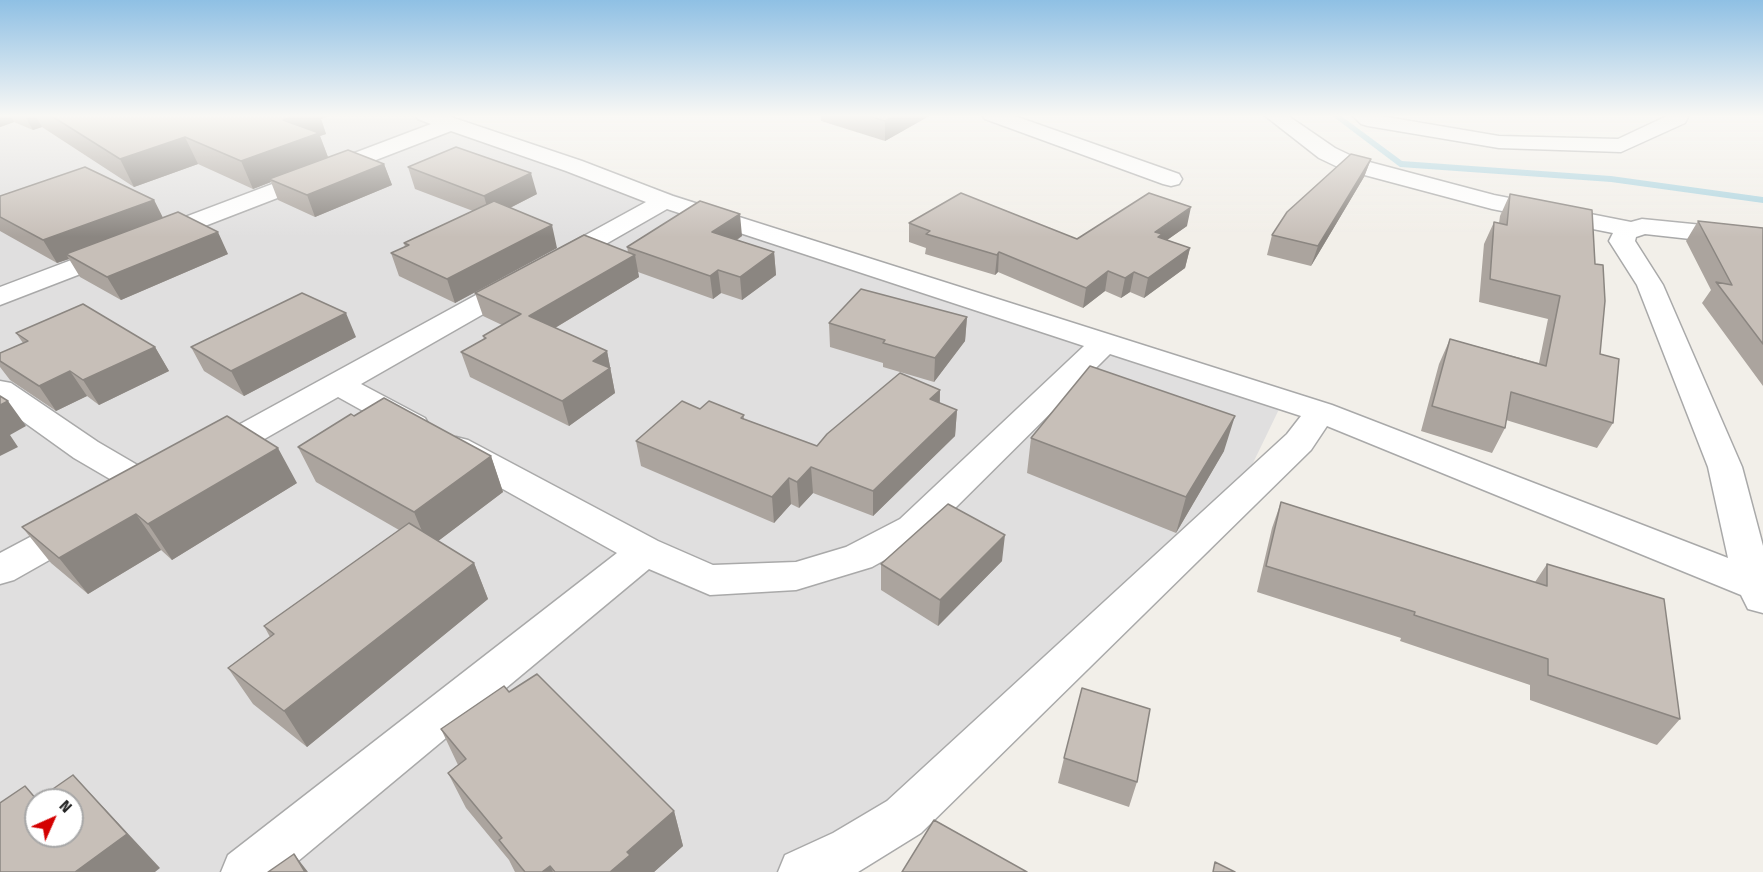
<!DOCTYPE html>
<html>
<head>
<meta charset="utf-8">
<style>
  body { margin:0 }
  #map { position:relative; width:1763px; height:872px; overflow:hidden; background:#f2efe9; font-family:"Fira Sans Condensed",sans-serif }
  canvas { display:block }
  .north { position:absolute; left:24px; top:788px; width:60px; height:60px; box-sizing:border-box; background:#fff; border:2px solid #a7a7a7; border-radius:50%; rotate:45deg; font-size:16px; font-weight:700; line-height:24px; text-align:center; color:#222 }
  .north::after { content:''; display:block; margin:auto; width:21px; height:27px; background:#d40000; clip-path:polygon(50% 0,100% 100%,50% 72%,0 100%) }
</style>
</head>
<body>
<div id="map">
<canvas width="1763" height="872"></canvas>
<div class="north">N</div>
</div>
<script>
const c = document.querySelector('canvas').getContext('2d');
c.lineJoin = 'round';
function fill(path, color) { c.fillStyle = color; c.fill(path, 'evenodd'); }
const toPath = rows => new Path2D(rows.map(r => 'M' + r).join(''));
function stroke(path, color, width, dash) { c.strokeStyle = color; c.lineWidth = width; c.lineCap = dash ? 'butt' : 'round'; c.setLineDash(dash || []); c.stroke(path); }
const residential = toPath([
  [0,115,441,115,1283,401,1210,552,822,872,0,872],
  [36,800,72,800,72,836,36,836]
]);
const stream = toPath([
  [1331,115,1340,115,1402,161,1611,176,1763,197,1763,203,1611,182,1400,167,1331,115]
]);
const minor = toPath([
  [415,115,445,115,582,161,673,196,1332,405,1728,558,1708,467,1637,285,1609,241,1613,233,1492,209,1342,169,1319,158,1264,115,1287,115,1335,148,1358,159,1494,195,1631,222,1642,219,1763,231,1763,247,1645,234,1636,237,1635,241,1663,285,1742,467,1763,546,1763,613,1748,609,1741,595,1327,426,1311,450,921,833,858,872,778,872,785,855,833,833,887,801,1287,434,1301,416,1110,354,926,537,872,567,796,590,710,595,649,569,285,872,221,872,228,855,617,553,444,456,439,448,444,440,456,437,468,440,658,541,713,565,796,562,846,547,900,519,1084,346,667,209,361,384,425,418,429,425,425,432,413,435,401,432,338,397,224,462,212,465,200,462,195,454,200,446,646,202,566,171,451,131,0,305,0,287,431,124,418,119,415,115],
  [982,115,1012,115,1179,174,1182,179,1179,184,1171,186,1163,184,985,119,982,115],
  [1352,115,1375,115,1499,136,1618,139,1669,115,1689,115,1685,123,1621,152,1499,148,1368,126,1361,124,1352,115],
  [0,381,11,383,98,442,163,480,169,488,163,496,151,500,139,496,74,458,0,405,0,381],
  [77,515,90,519,95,528,90,537,14,580,0,584,0,553,64,519,77,515]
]);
const wall = toPath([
  [0,115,331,115,321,119,326,134,320,136,328,157,384,164,392,185,315,217,278,200,271,182,253,189,198,164,134,187,42,127,33,130,14,122,0,127],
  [821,115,931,115,885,141,821,121],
  [1371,159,1364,177,1311,266,1267,255,1272,235],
  [408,167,537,194,510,208,557,248,455,303,399,276,391,253,405,247,404,243,473,211,415,189],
  [1510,194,1600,354,1613,423,1597,448,1506,420,1505,428,1492,453,1421,431,1439,364,1450,339,1539,363,1548,319,1479,302,1484,244,1494,222,1499,223,1500,216],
  [0,196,154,200,163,218,228,254,121,300,80,277,69,259,57,263,0,231],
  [1698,221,1763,228,1763,386,1702,303,1711,290,1686,241],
  [909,223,1077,239,1187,226,1167,240,1190,248,1185,268,1144,298,1130,292,1121,298,1105,291,1083,308,998,272,995,275,925,254,926,248,909,242],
  [742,236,737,240,774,252,776,275,742,300,721,293,713,299,638,272,639,277,555,328,607,351,615,393,569,426,470,377,461,352,484,339,483,336,502,325,483,316,475,293,628,252,627,247],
  [967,317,965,341,934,382,883,367,883,363,830,347,829,323],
  [16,333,155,347,169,371,99,405,87,396,56,411,10,380,0,367,0,353,23,343],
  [356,337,244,396,204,371,191,347],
  [940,390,940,403,957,410,955,436,873,516,813,493,799,508,791,504,774,523,641,466,636,441,700,409,744,415,744,419,817,446],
  [354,416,491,456,503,492,438,541,474,563,488,599,307,747,253,704,228,668,270,637,264,626,399,530,316,482,298,447],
  [1031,438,1224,451,1176,533,1027,473],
  [297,483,172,560,161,550,88,594,51,563,22,527],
  [1281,502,1535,582,1547,564,1680,719,1657,745,1530,700,1530,685,1400,641,1401,638,1257,592,1272,528],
  [1002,561,938,626,881,590,881,564],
  [509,692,674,811,683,846,654,872,515,872,509,860,466,808,448,773,458,765,441,729],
  [1064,758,1137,782,1129,807,1058,783]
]);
const shadedWall = toPath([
  [0,115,10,115,14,122,0,127],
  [24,115,35,115,42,127,33,130],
  [297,115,331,115,321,119,326,134,320,136,329,160,269,179,271,182,253,189,241,161,283,120],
  [895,115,931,115,885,141,885,121],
  [185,137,198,164,134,187,120,159],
  [1371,159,1364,177,1311,266,1318,246],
  [384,164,392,185,315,217,307,195],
  [531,173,537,194,490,218,484,196],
  [154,200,165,222,66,254,69,259,57,263,43,240],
  [1191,207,1187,226,1160,245,1155,232],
  [740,214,742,236,715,254,712,232],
  [552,225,557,248,455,303,447,279],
  [218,232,228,254,121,300,107,277],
  [1190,248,1185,268,1144,298,1148,278],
  [774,252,776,275,742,300,740,277],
  [999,252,998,272,995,275,997,255],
  [635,255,639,277,535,340,529,316],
  [718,270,721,293,713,299,710,276],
  [1108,271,1105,291,1083,308,1086,288],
  [1134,272,1130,292,1121,298,1125,278],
  [346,313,356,337,244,396,231,371],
  [967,317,965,341,934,382,935,358],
  [155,347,169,371,99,405,83,380],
  [607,351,615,393,569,426,562,401,593,361],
  [70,371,87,396,56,411,39,386],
  [940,390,939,415,930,399],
  [8,401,26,426,10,435,18,447,0,456,0,405],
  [957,410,955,436,873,516,873,491],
  [1235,416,1224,451,1176,533,1186,497],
  [278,448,297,483,172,560,148,524],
  [491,456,503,492,429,548,414,512],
  [811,467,813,493,799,508,797,482],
  [789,478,791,504,774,523,772,497],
  [136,514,161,550,88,594,59,558],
  [1005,535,1002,561,938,626,940,600],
  [474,563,488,599,307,747,284,711],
  [73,775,107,811,160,868,155,872,75,872],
  [674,811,683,846,654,872,610,872,627,852],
  [294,854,308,872,305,872],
  [550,866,553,872,542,872]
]);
const building = toPath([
  [50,115,297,115,283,120,319,133,241,161,185,137,120,159,50,115],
  [866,115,895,115,885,121,866,115],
  [456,147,531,173,484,196,408,167,456,147],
  [348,150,384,164,307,195,269,179,348,150],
  [1351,154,1371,159,1318,246,1272,235,1287,212,1351,154],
  [85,167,154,200,43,240,0,217,0,196,85,167],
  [961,193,1077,239,1149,193,1191,207,1155,232,1162,234,1158,237,1190,248,1148,278,1134,272,1125,278,1108,271,1086,288,999,252,997,255,926,234,930,231,909,223,961,193],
  [1510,194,1592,210,1595,264,1603,265,1605,301,1600,354,1619,359,1613,423,1511,392,1505,428,1432,406,1450,339,1546,366,1560,296,1490,279,1494,222,1507,225,1510,194],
  [494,201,552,225,447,279,391,253,409,245,404,243,494,201],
  [700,201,740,214,712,232,774,252,740,277,718,270,710,276,627,247,700,201],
  [178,212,218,232,107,277,66,254,178,212],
  [1698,221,1763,228,1763,344,1716,282,1732,285,1698,221],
  [584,235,635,255,529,316,607,351,593,361,610,368,562,401,461,352,486,338,483,336,521,314,475,293,584,235],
  [861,289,967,317,935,358,883,343,885,340,829,323,861,289],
  [302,293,346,313,231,371,191,347,302,293],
  [83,304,155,347,83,380,70,371,39,386,0,361,0,353,28,341,16,333,83,304],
  [1090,366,1235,416,1186,497,1031,438,1090,366],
  [900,373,940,390,930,399,957,410,873,491,811,467,797,482,789,478,772,497,636,441,682,401,700,409,709,401,744,415,741,418,817,446,827,434,900,373],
  [0,396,8,401,0,405,0,396],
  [384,398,491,456,414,512,298,447,351,414,354,416,384,398],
  [227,416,278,448,148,524,136,514,59,558,22,527,227,416],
  [1281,502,1547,586,1547,564,1664,599,1680,719,1548,675,1548,659,1414,615,1415,612,1266,566,1281,502],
  [948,504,1005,535,940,600,881,564,948,504],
  [409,523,474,563,284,711,228,668,274,634,264,626,409,523],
  [537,674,674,811,627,852,630,855,610,872,555,872,550,866,542,872,525,872,499,840,502,838,448,773,466,759,441,729,504,686,509,692,537,674],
  [1082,688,1150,709,1137,782,1064,758,1082,688],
  [73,775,127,834,75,872,0,872,0,803,25,786,37,800,73,775],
  [36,800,72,800,72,836,36,836,36,800],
  [934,820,1027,872,902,872,934,820],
  [294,854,305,872,268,872,294,854],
  [1215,862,1235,872,1213,872,1215,862]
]);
fill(residential, '#e0dfdf');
fill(stream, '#aad3df');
stroke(minor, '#a9a9a9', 3);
fill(minor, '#fff');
fill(wall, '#aba49e');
fill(shadedWall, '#8b8681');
fill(building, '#c7bfb8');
stroke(building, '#8b8681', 1.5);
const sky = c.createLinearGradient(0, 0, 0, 237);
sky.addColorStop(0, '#8fc0e4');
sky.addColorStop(0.49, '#f9f8f5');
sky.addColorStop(1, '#f9f8f500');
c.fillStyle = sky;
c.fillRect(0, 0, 1763, 237);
</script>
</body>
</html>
